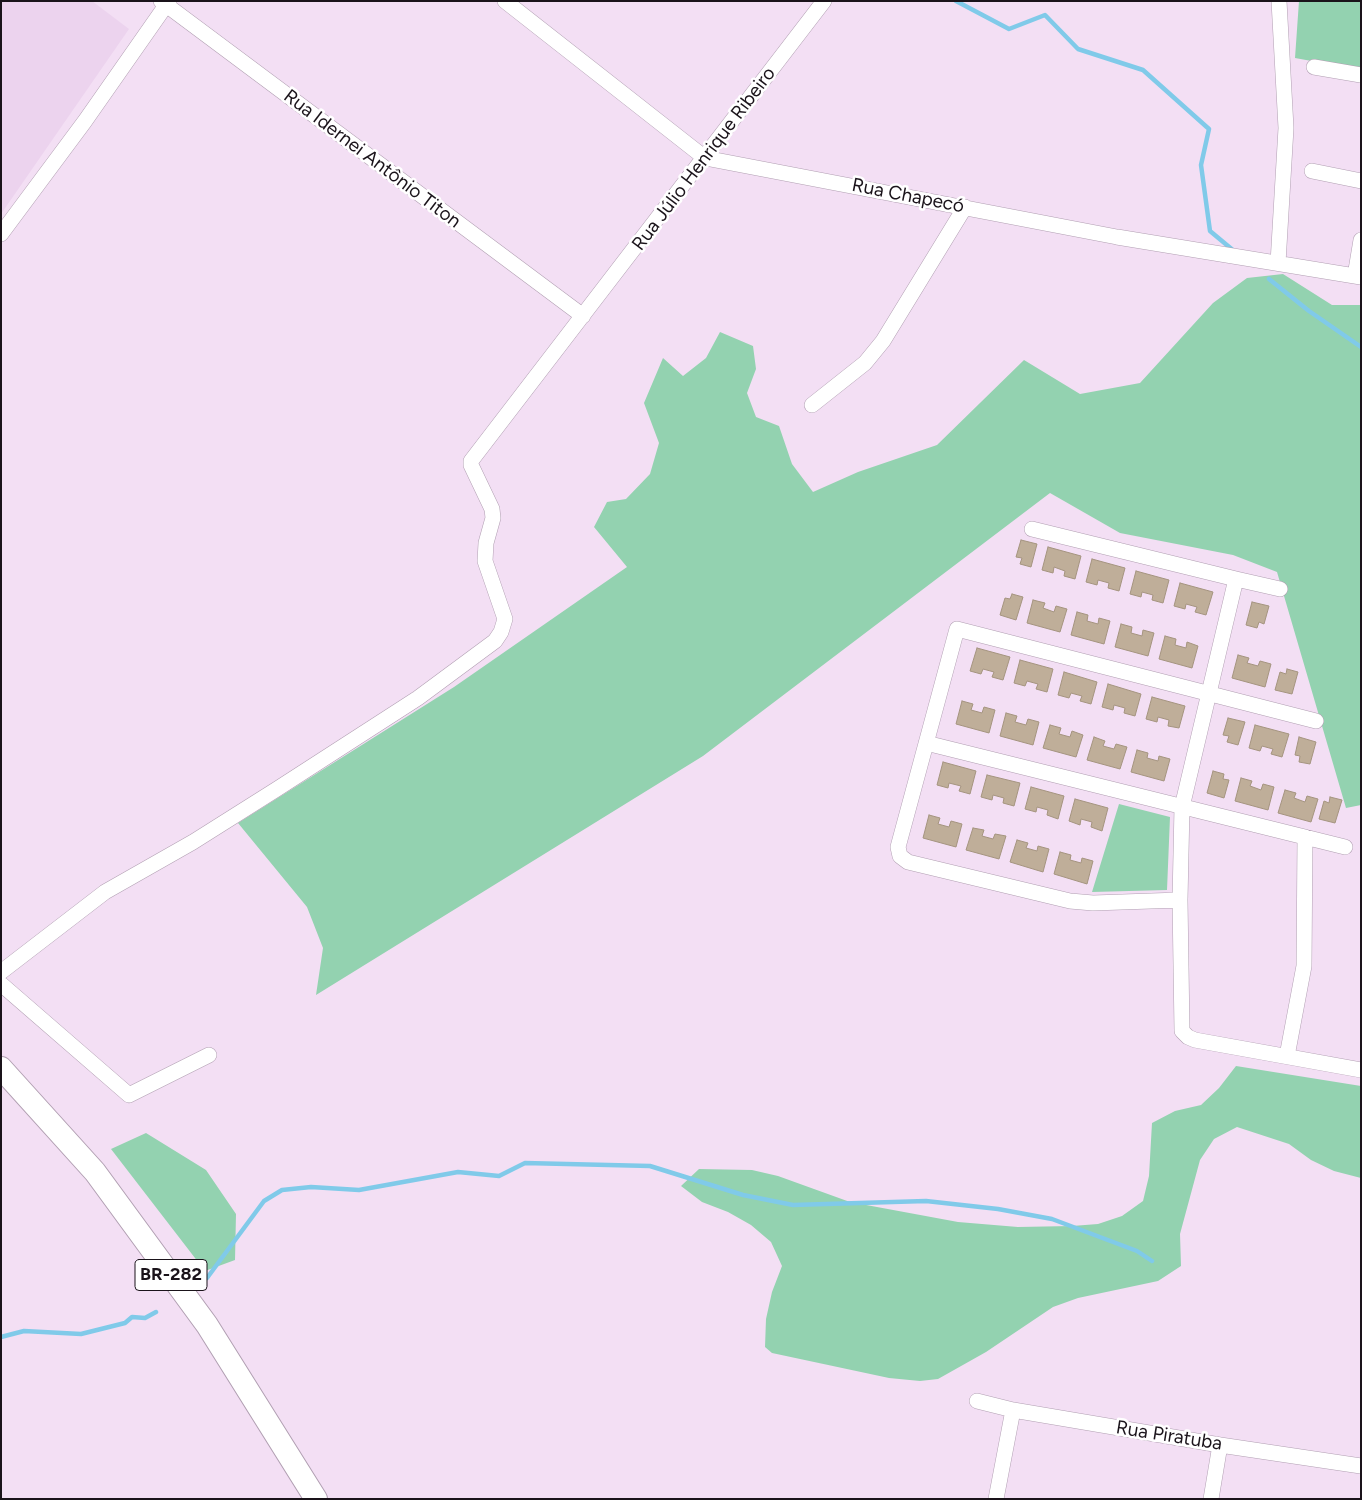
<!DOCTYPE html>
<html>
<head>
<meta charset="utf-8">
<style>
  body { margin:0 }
  #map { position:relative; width:1362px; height:1500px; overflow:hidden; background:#f3dff4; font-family:Figtree,sans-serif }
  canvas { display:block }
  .frame { position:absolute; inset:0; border:2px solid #1a131a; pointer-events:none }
</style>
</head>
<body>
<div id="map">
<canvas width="1362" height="1500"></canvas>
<div class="frame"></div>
</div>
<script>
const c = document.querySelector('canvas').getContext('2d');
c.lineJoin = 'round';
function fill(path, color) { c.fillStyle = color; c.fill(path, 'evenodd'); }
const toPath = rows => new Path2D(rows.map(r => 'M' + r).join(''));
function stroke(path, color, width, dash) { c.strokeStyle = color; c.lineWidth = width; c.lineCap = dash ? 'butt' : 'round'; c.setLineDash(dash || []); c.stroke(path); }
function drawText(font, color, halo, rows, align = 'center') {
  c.font = font + ' Figtree,sans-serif'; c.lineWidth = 5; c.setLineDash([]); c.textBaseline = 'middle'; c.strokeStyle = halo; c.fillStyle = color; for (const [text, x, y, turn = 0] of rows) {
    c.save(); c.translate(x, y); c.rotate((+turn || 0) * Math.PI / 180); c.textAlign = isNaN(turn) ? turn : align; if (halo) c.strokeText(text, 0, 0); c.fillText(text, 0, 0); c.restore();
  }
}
const built = toPath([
  [1,1,92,1,129,29,1,214]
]);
const green = toPath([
  [1299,1,1361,1,1361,70,1295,58],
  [1283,274,1332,305,1361,305,1361,805,1346,808,1277,572,1233,555,1120,533,1050,493,703,756,316,995,323,948,307,907,238,823,454,687,627,567,594,527,607,502,626,499,650,474,659,443,644,403,663,358,683,376,706,358,720,332,753,346,756,369,747,393,756,417,779,426,792,464,813,492,858,472,937,445,1024,360,1080,394,1140,383,1213,303,1247,278],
  [1119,804,1170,817,1167,890,1092,892],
  [1236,1066,1361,1086,1361,1178,1334,1171,1311,1160,1289,1144,1237,1127,1214,1139,1200,1160,1180,1234,1181,1266,1158,1281,1078,1298,1053,1307,986,1352,938,1379,920,1381,889,1378,772,1353,765,1347,766,1319,772,1292,782,1266,771,1242,751,1225,728,1212,702,1202,681,1186,699,1169,752,1170,778,1176,850,1202,958,1222,1018,1227,1072,1226,1098,1224,1122,1216,1143,1201,1149,1176,1152,1123,1175,1111,1201,1105,1219,1088],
  [146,1133,206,1170,236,1214,235,1260,205,1271,111,1149]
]);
const stream = toPath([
  [956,1,1009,29,1045,15,1078,49,1143,70,1209,129,1201,165,1210,231,1234,251],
  [1269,279,1309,311,1361,347],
  [207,1278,264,1201,282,1190,311,1187,359,1190,458,1172,499,1176,525,1163,650,1166,743,1195,793,1205,926,1201,998,1209,1052,1219,1137,1251,1152,1261],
  [1,1337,24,1331,81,1334,125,1323,132,1317,145,1318,156,1312]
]);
const building = toPath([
  [1021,540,1037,544,1031,567,1020,564,1022,558,1016,557,1021,540],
  [1048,547,1081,556,1075,579,1064,576,1065,571,1054,567,1053,573,1042,570,1048,547],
  [1092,559,1125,568,1119,591,1108,588,1109,583,1098,580,1097,585,1086,582,1092,559],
  [1136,571,1169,580,1163,603,1152,600,1153,595,1142,592,1141,597,1130,594,1136,571],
  [1180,583,1213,592,1206,615,1195,612,1197,607,1186,604,1185,609,1174,606,1180,583],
  [1012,594,1023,597,1016,620,1000,615,1005,598,1010,599,1012,594],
  [1033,600,1045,603,1043,608,1054,612,1056,606,1067,609,1060,632,1027,623,1033,600],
  [1252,602,1269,606,1264,624,1259,622,1257,628,1246,625,1252,602],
  [1077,612,1088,615,1087,621,1098,624,1099,618,1110,621,1104,644,1071,635,1077,612],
  [1121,624,1132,627,1131,633,1142,636,1143,630,1154,633,1148,656,1115,647,1121,624],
  [1165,636,1176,639,1175,645,1186,648,1187,642,1198,646,1192,668,1159,659,1165,636],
  [977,648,1010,657,1003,680,992,677,994,672,983,669,981,674,970,671,977,648],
  [1238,655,1249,658,1247,663,1258,666,1260,661,1271,664,1265,687,1232,678,1238,655],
  [1020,660,1053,669,1047,692,1036,689,1038,684,1027,681,1025,686,1014,683,1020,660],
  [1287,669,1298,672,1292,694,1275,690,1280,672,1286,674,1287,669],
  [1064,672,1097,682,1091,704,1080,701,1082,696,1071,693,1069,698,1058,695,1064,672],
  [1108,684,1141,694,1135,716,1124,713,1125,708,1114,705,1113,710,1102,707,1108,684],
  [1152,697,1185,706,1179,728,1168,726,1169,720,1158,717,1157,722,1146,719,1152,697],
  [962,701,973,704,971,710,982,713,984,707,995,710,989,733,956,724,962,701],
  [1006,713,1017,716,1015,722,1026,725,1028,719,1039,722,1033,745,1000,736,1006,713],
  [1228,718,1245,722,1238,745,1227,742,1229,736,1223,735,1228,718],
  [1050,725,1061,728,1059,734,1070,737,1072,731,1083,735,1076,757,1043,748,1050,725],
  [1255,725,1289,734,1282,757,1271,754,1273,749,1262,746,1260,751,1249,748,1255,725],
  [1094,737,1105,741,1103,746,1114,749,1116,744,1127,747,1120,769,1087,760,1094,737],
  [1299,737,1316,742,1310,764,1299,762,1300,756,1295,755,1299,737],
  [1137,750,1148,753,1147,758,1158,761,1159,756,1170,759,1164,781,1131,772,1137,750],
  [943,762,976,771,970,794,959,791,961,786,949,783,948,788,937,785,943,762],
  [1213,771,1224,774,1223,779,1229,780,1224,798,1207,793,1213,771],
  [987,775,1020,783,1014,806,1003,803,1004,798,993,795,992,800,981,797,987,775],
  [1241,778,1252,781,1250,786,1261,790,1263,784,1274,787,1268,810,1235,801,1241,778],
  [1031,787,1064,796,1058,819,1047,815,1048,810,1037,807,1036,812,1025,809,1031,787],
  [1285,790,1296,793,1294,798,1305,802,1307,796,1318,799,1311,822,1278,813,1285,790],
  [1330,797,1342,800,1335,823,1319,819,1324,801,1329,803,1330,797],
  [1075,799,1108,808,1102,831,1091,827,1092,822,1081,819,1080,825,1069,821,1075,799],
  [929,815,940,818,938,824,949,827,951,821,962,824,956,847,923,838,929,815],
  [973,828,984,830,982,836,993,839,995,834,1006,836,999,859,966,850,973,828],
  [1017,840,1028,843,1026,848,1037,851,1038,846,1049,849,1043,872,1010,862,1017,840],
  [1060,852,1071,855,1070,860,1081,863,1082,858,1093,861,1087,884,1054,874,1060,852]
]);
const minor = toPath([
  [161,1,583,316],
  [505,1,705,158,1117,237,1361,277],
  [1314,67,1361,75],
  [1312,171,1361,181],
  [1,234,85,121,169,1],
  [1278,263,1286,128,1279,1],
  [1355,276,1361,240],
  [812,405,865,363,883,341,965,207],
  [1032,529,1236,579],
  [1280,589,1236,579,1182,807,1180,900,1182,1031,1188,1037,1195,1040,1361,1070],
  [926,743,1345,847],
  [1180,900,1093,903,1070,901,908,862,900,856,898,847,957,629,1316,721],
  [1,972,105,892,193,842,277,789,418,698,495,641,501,632,505,619,485,561,486,543,493,518,492,509,471,465,471,461,824,1],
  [1,984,129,1095,209,1055],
  [1287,1056,1304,966,1305,837],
  [977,1401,1013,1410,1220,1445,1361,1466],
  [996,1499,1013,1410],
  [1211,1499,1220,1445]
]);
const highway = toPath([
  [1,1068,95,1172,207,1325,316,1499]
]);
const shields = [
  [171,1275,72]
];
const shieldNames = [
  ["BR-282",171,1275]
];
const streetNames = [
  ["Rua Idernei Antônio Titon",372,159,37],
  ["Rua Júlio Henrique Ribeiro",704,159,-53],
  ["Rua Chapecó",908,196,11],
  ["Rua Piratuba",1169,1436,9]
];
fill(built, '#ecd3ee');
fill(green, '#93d2b0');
stroke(stream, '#80cae9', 4.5);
fill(building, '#bfae99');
stroke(building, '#a4947f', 1);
stroke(minor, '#b19fb2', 16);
stroke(highway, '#b19fb2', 24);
stroke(minor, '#fff', 15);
stroke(highway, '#fff', 22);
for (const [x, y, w] of shields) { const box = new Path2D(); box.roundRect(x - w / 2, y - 15.5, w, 31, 4); c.fillStyle = '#fff'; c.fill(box); stroke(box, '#1a131a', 1); }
drawText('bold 18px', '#1a131a', null, shieldNames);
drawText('19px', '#1a131a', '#fff', streetNames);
</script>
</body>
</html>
